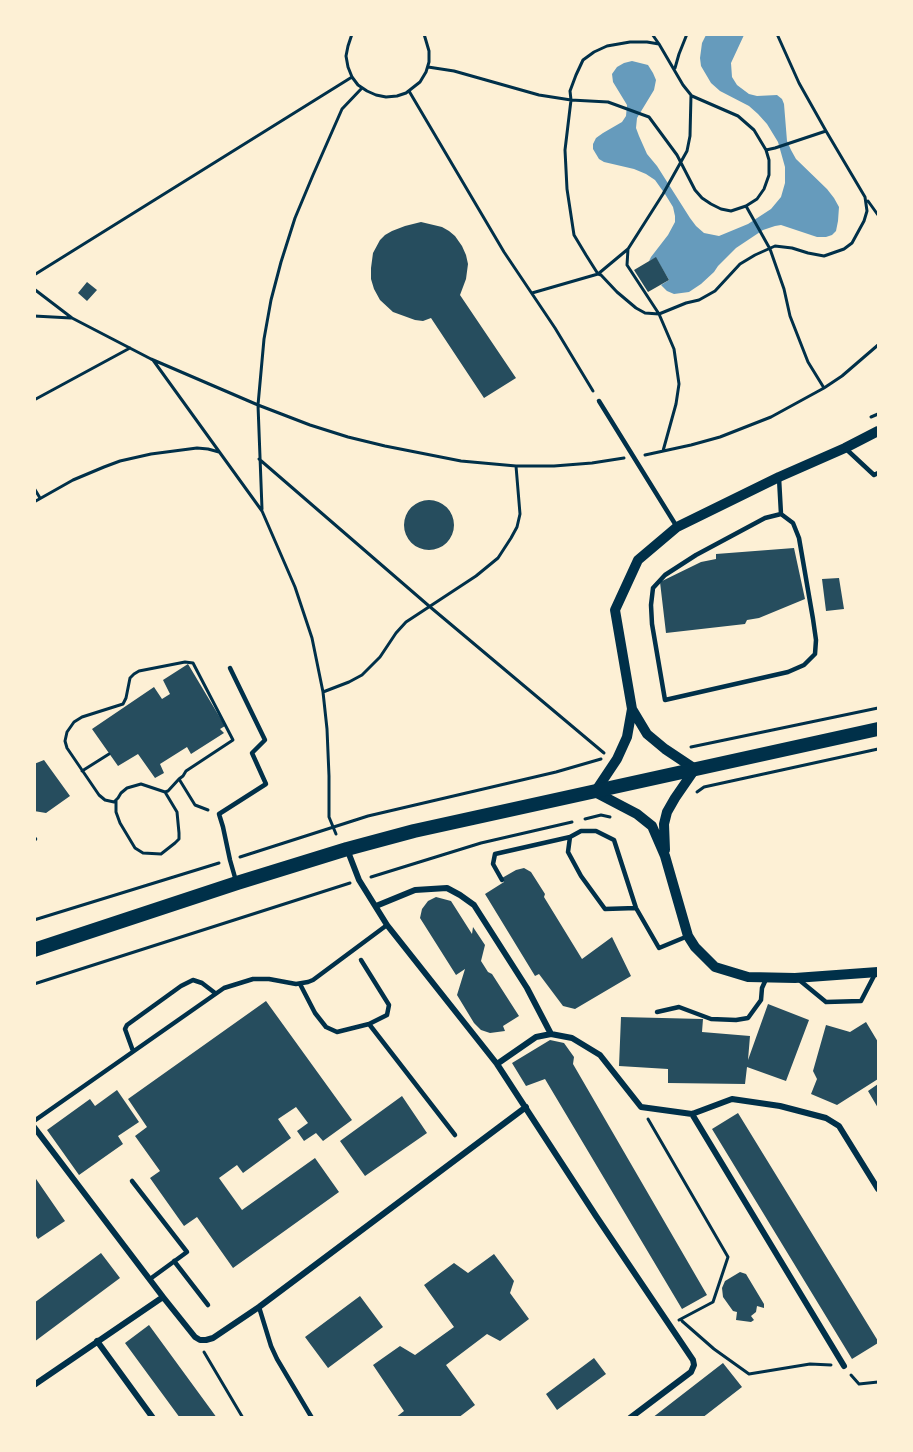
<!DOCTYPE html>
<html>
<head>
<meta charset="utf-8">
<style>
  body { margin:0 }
  #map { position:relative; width:913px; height:1452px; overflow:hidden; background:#fdf0d5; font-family:Merriweather,serif }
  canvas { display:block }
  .frame { position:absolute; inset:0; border:36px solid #fdf0d5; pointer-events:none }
</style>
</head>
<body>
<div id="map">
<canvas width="913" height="1452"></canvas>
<div class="frame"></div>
</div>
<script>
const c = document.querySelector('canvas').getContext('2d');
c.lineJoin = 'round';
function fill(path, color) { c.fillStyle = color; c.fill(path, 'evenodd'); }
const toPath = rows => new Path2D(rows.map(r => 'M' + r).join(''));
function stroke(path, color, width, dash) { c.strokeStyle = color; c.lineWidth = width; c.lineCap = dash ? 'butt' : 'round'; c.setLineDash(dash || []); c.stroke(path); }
const water = toPath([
  [706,35,744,35,731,63,732,77,737,85,749,94,757,96,777,95,782,99,784,104,787,141,791,150,796,159,827,189,834,198,839,207,838,221,836,231,832,235,826,237,817,237,781,225,775,226,763,230,736,248,718,266,714,272,701,284,689,292,674,294,667,291,661,285,669,280,656,258,649,261,651,257,668,235,675,222,675,216,673,207,665,194,655,180,646,174,634,169,604,162,599,159,593,149,593,144,596,138,603,133,622,122,626,116,627,105,613,82,612,74,617,67,624,63,632,61,648,65,653,73,656,80,654,90,637,118,636,128,639,136,647,154,657,166,690,218,696,226,704,233,719,236,748,224,771,209,781,197,785,183,785,167,778,142,767,124,758,114,749,106,720,91,711,83,701,66,700,58,702,43]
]);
const building = toPath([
  [421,222,442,227,449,231,455,236,462,246,466,255,468,264,466,279,460,295,516,378,484,398,431,318,423,321,415,320,393,312,380,300,374,289,371,279,371,268,373,253,380,240,385,235,392,231,405,226],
  [656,257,669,280,648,292,634,270],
  [87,282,97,290,87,301,78,293],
  '404 525a25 25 0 1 1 50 0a25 25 0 1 1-50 0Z',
  [794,548,805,599,759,618,747,620,745,624,666,633,660,582,701,562,716,559,716,554],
  [839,578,844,609,826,611,822,579],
  [188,664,225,726,220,729,224,733,191,754,187,747,160,764,164,773,155,778,138,754,118,766,92,729,154,687,162,699,170,694,163,680],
  [44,760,70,796,46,813,34,811,34,764],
  [524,868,531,872,545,894,544,897,582,959,612,937,631,976,575,1009,563,1006,539,974,535,976,485,894,504,882,502,878,516,870],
  [436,897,451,901,472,934,473,927,485,945,481,961,488,972,492,974,519,1016,503,1026,505,1031,490,1033,481,1030,474,1023,457,995,465,969,456,975,420,918,422,909,428,901],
  [266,1001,352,1120,323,1141,316,1133,304,1141,297,1131,308,1123,296,1107,278,1119,291,1138,243,1173,237,1165,219,1178,242,1210,315,1158,339,1192,233,1268,197,1217,184,1226,150,1178,160,1171,135,1136,147,1127,128,1099],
  [768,1004,809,1020,786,1081,747,1067,745,1084,668,1083,668,1069,619,1066,621,1017,703,1019,702,1032,750,1036,748,1060],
  [866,1022,878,1042,878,1079,837,1105,811,1094,817,1079,813,1071,826,1025,850,1032],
  [550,1040,564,1043,574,1057,573,1064,707,1295,682,1309,545,1079,526,1086,512,1063],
  [878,1084,878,1108,868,1091],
  [117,1090,139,1122,118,1136,123,1144,79,1175,47,1130,90,1099,95,1106],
  [402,1096,427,1133,365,1176,340,1141],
  [738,1113,878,1341,878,1343,852,1359,712,1129],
  [34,1176,65,1221,38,1239,34,1233],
  [101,1253,120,1278,34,1342,34,1303],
  [494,1254,514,1281,510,1293,529,1319,500,1341,487,1334,446,1365,475,1405,458,1418,395,1418,404,1411,373,1365,400,1346,415,1355,454,1327,424,1285,454,1263,468,1273],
  [740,1272,746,1274,764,1304,764,1308,757,1306,756,1312,751,1316,754,1320,751,1322,736,1320,737,1312,733,1311,723,1297,722,1288,725,1281],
  [360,1296,383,1327,328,1368,305,1337],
  [149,1325,217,1418,180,1418,125,1343],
  [594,1358,606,1374,557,1410,546,1394],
  [723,1363,742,1387,702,1418,652,1418]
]);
const path = toPath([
  [352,34,348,46,346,56,348,67,352,77,358,85,367,91,376,95,386,97,397,96,406,93,420,82,426,72,429,62,429,51,424,34],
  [659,44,647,42,630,42,607,46,594,52,583,60,576,75,570,91,571,100,565,150,567,189,574,235,586,255,598,274,601,275,617,292,636,308,645,313,659,314,686,303,699,300,715,291,740,264,755,255,775,246,792,248,808,253,824,256,844,249,852,243,864,221,867,211,865,197,826,131,799,83,777,34],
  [428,67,454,71,539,95,571,100,608,102,649,117,677,155,695,190,702,198,711,204,721,209,731,211,746,206,770,249,784,289,790,316,808,362,824,388],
  [675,68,679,54,687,34],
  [409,91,504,252,555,328,593,391],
  [692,96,738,116,754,130,766,150,769,160,769,175,764,189,757,199,746,206],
  [766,150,775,148,826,131],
  [868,201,878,215],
  [628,249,627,265,659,314,674,349,679,384,676,404,663,451],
  [34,275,352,77],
  [34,289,72,318,151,359,258,405,310,425,348,437,385,446,461,461,516,466,554,466,592,463,624,458],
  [532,293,598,274,628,249,663,194,687,151,690,136,691,95,683,85,659,44,652,34],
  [34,316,71,318],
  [153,360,262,511,295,587,312,638,323,692,327,729,329,776,329,817,336,834],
  [34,400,130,348],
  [871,417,878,414],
  [645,455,691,445,720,437,771,417,824,388,842,376,878,345],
  [259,459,429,606,604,753],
  [34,488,40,498],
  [34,502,73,480,104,467,120,461,151,454,197,448,208,449,219,452],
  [262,509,258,405,264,339,271,300,281,262,295,218,313,175,342,109,362,88],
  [323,692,349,682,362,675,380,657,396,633,406,622,476,576,498,558,511,538,517,527,520,514,516,466],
  [691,747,878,708],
  [82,771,109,754],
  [179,779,168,791,165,792,141,784,127,788,121,793,118,798,114,802,105,800,99,795,67,748,65,741,67,732,74,722,82,717,123,704,126,698,130,678,134,674,139,671,185,662,193,663,233,740,186,771,183,776,179,779,195,805,208,810],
  [697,792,704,787,878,749],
  [116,801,116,812,120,823,135,848,143,853,161,854,175,843,179,839,179,833,177,812,165,792],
  [585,819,601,815,610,817],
  [240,857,368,816,556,772,601,759],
  [371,877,481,843,572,822],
  [34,920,219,863],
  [34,984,350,883],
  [648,1119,728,1257,713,1302,679,1320],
  [682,1321,714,1349,749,1374,810,1364,831,1365],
  [204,1352,243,1418],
  [851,1375,859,1384,878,1382]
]);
const service = toPath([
  [599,401,677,527],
  [845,448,874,475,878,473],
  [779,478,781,514],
  [781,514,793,523,799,538,813,619,816,640,815,654,804,665,788,672,665,700,652,624,651,605,653,588,665,575,696,555,765,518,781,514],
  [230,668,265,740,252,753,266,784,219,814,223,827,230,860,236,881],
  [34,840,35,839],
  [502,880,493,864,495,854,570,837],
  [636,908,605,909,581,876,568,852,570,837,581,831,596,831,614,840,636,908,659,948,688,936],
  [798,979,826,1002,861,1001,875,974],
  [300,984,315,1013,326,1027,337,1032,369,1024,387,1015,389,1005,361,960],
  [657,1012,679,1007,711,1019,736,1020,748,1018,761,1000,762,988,767,977],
  [369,1024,455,1135],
  [133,1051,125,1029,127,1025,181,986,193,980,202,983,215,993],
  [34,1121,224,988,253,979,269,979,296,984,308,982,313,980,387,925],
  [132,1181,187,1252,150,1279],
  [174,1261,208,1305],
  [259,1307,271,1346,277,1359,312,1418]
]);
const minor = toPath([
  [347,849,359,880,387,925,497,1064,596,1216,693,1360,694,1365,691,1372,630,1418],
  [376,906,415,890,447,888,460,895,474,905,527,988,551,1034],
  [497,1064,536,1037,551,1034,572,1038,600,1055,641,1107,692,1114,732,1099,780,1106,826,1118,839,1126,878,1189],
  [692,1114,844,1366],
  [34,1127,163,1297,34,1385],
  [163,1297,195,1337,200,1340,206,1340,213,1338,259,1307,526,1107],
  [97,1341,153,1418]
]);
const tertiary = toPath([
  [878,431,845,448,779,477,677,527,638,560,615,610,632,709,627,737,617,759,595,792,637,814,652,826,665,856,688,936,695,947,715,967,748,977,795,978,878,972],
  [632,709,647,734,665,749,695,769,675,798,667,812,664,824,665,850]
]);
const trunk = toPath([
  [34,950,237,883,347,849,414,831,878,729]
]);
fill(water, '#669bbc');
fill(building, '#264d5e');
stroke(path, '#003049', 3);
stroke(service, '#003049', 4.5);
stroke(minor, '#003049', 6);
stroke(tertiary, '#003049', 10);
stroke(trunk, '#003049', 14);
</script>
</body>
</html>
